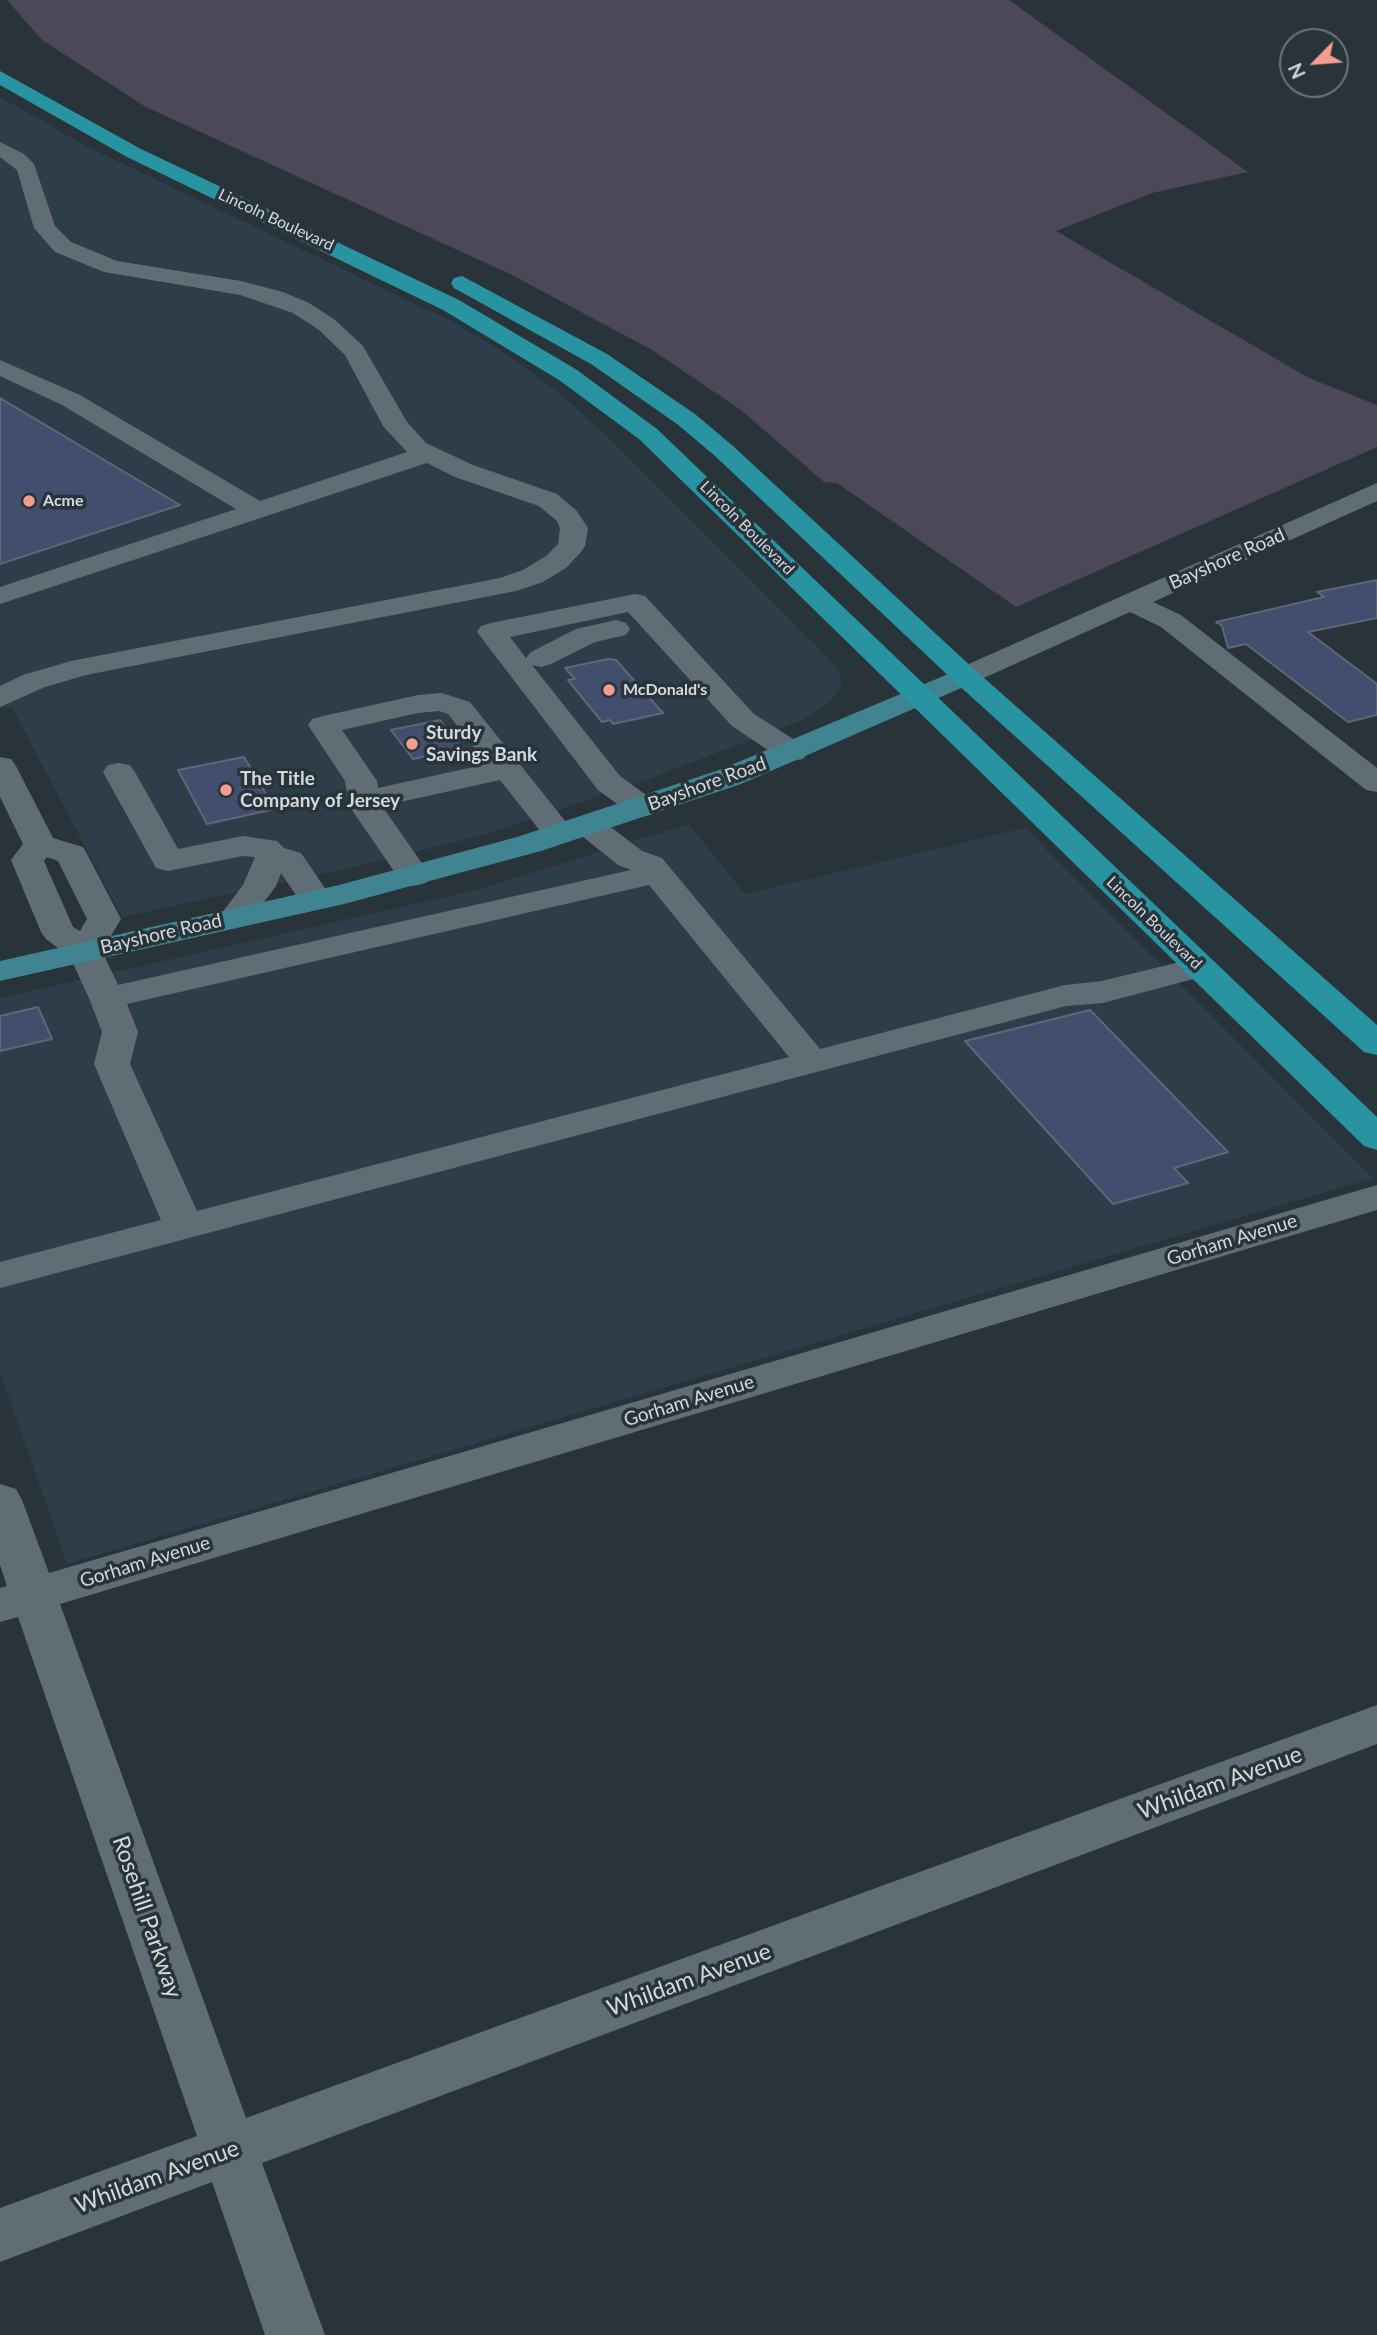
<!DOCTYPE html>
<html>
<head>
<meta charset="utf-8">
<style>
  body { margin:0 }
  #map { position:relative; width:1377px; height:2335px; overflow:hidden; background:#28333a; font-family:Lato,sans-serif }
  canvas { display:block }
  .north { position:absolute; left:1279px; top:28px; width:70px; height:70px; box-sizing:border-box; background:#28333a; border:2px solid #6c757c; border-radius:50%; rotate:245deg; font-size:19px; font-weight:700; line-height:28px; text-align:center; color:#d3d9de }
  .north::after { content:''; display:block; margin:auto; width:24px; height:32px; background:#f59c90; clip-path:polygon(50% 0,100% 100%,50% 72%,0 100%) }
</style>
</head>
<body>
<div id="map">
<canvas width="1377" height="2335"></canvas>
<div class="north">N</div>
</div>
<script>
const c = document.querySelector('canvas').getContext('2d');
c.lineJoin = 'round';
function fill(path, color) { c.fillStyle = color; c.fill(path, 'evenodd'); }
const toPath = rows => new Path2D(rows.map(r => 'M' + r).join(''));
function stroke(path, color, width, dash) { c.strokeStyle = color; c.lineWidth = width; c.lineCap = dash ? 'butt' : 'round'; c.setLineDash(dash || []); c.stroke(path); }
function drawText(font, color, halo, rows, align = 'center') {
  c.font = font + ' Lato,sans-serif'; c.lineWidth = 7; c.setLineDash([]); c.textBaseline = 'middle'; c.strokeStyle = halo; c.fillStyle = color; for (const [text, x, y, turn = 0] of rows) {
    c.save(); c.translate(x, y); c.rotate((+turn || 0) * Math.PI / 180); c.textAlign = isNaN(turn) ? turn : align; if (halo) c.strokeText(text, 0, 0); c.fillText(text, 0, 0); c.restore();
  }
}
const built = toPath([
  [0,97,88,147,451,321,507,354,559,393,605,434,838,668,842,687,829,703,803,720,651,778,488,834,351,868,122,917,12,707,0,709],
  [689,824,745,894,1025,828,1373,1178,67,1564,0,1372,0,998,476,890]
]);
const green = toPath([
  [7,0,1009,0,1248,172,1152,193,1056,231,1309,378,1377,405,1377,447,1016,607,837,483,824,482,741,410,652,350,512,275,146,107,42,40]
]);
const building = toPath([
  [0,398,180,505,0,564,0,398],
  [1377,580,1377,618,1308,632,1377,684,1377,715,1348,722,1246,644,1228,648,1222,626,1216,622,1324,597,1317,592,1377,580],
  [608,659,616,660,663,713,613,724,610,720,602,722,568,680,575,679,565,668,608,659],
  [440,720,462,749,413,759,391,730,440,720],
  [244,757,275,809,207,824,178,770,244,757],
  [38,1007,52,1039,0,1051,0,1016,38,1007],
  [1090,1010,1228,1152,1174,1168,1188,1183,1113,1204,965,1041,1090,1010]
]);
const minor = toPath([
  [0,142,24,154,34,164,55,226,71,242,117,261,241,281,283,292,309,303,335,320,363,346,407,422,426,443,473,465,557,494,577,511,588,528,585,546,581,552,566,568,543,582,516,591,86,675,45,687,0,707,0,686,23,675,71,661,500,578,523,570,546,556,558,544,560,528,557,521,539,506,455,477,427,463,0,604,0,587,236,509,62,405,0,376,0,360,80,395,260,501,407,452,383,426,345,355,319,330,293,313,240,295,104,272,55,252,34,228,17,170,0,157,0,142],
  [1377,483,1377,501,1153,602,1181,615,1377,768,1377,792,1366,790,1161,627,1130,612,975,682,965,685,955,682,950,676,955,670,1377,483],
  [635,594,645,596,754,714,803,745,808,752,803,759,792,761,781,759,732,726,628,612,510,637,526,658,531,652,576,629,616,620,626,623,630,629,626,635,595,642,551,664,541,667,532,665,620,776,653,800,658,807,653,814,642,817,631,814,598,790,477,632,481,626,491,623,635,594],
  [442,693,470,702,570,827,575,834,570,841,559,844,548,841,500,780,382,806,431,876,426,883,414,886,402,883,350,807,345,781,308,725,312,719,323,716,418,695,442,693],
  [439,711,448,714,487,764,378,788,377,781,342,730,418,713,439,711],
  [0,757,11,759,16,766,53,838,83,847,87,854,121,919,102,951,118,985,631,870,618,865,577,832,572,825,577,818,588,815,599,818,642,851,662,858,820,1049,1065,985,1102,981,1200,957,1212,960,1217,967,1212,974,1103,1003,1066,1006,0,1288,0,1262,161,1220,94,1064,102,1032,89,998,70,957,46,939,41,932,11,860,23,844,0,797,0,757],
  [47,857,58,861,87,919,80,931,73,927,44,861,47,857],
  [649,885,789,1057,197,1211,130,1064,138,1032,127,1004,649,885],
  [119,763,130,765,135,772,178,849,243,836,277,841,284,848,301,853,333,900,328,907,316,910,304,907,281,873,276,886,247,925,235,928,223,925,218,918,243,885,255,857,243,856,168,871,156,868,103,772,108,765,119,763],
  [1377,1185,1377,1210,60,1604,246,2118,1377,1705,1377,1744,262,2163,325,2335,265,2335,212,2182,0,2262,0,2208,197,2136,18,1617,0,1622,0,1588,7,1586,0,1565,0,1484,16,1489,22,1500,49,1573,1377,1185]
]);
const major = toPath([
  [965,667,975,670,980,676,975,682,741,784,541,851,344,904,0,981,0,961,339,885,517,837,719,770,965,667]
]);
const highway = toPath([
  [0,71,141,149,459,300,577,370,657,429,1377,1117,1377,1150,1364,1146,639,439,559,380,443,310,127,157,0,85,0,71],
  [462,276,607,354,695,414,733,446,975,670,1377,1025,1377,1055,1364,1052,955,682,715,456,677,424,591,364,454,288,451,283,454,278,462,276]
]);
const markers = [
  [29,501,7,"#f59c90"],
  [609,690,7,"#f59c90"],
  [412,744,7,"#f59c90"],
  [226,790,7,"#f59c90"]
];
const farStreetnames = [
  ["Lincoln Boulevard",276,220,25],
  ["Lincoln Boulevard",747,528,45],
  ["Lincoln Boulevard",1154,923,44]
];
const farPoinames = [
  ["Acme",43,501],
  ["McDonald's",623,690]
];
const streetNames = [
  ["Bayshore Road",1227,559,-24],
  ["Bayshore Road",707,784,-20],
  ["Bayshore Road",161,934,-13],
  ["Gorham Avenue",1232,1240,-17],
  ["Gorham Avenue",689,1401,-17],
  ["Gorham Avenue",145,1562,-17]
];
const poiNames = [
  ["Sturdy",426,733],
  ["Savings Bank",426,755],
  ["The Title",240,779],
  ["Company of Jersey",240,801]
];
const nearStreetnames = [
  ["Whildam Avenue",1220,1783,-20],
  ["Rosehill Parkway",147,1917,71],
  ["Whildam Avenue",689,1980,-20],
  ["Whildam Avenue",157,2177,-20]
];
fill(built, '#2d3e4a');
fill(green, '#4d475a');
fill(building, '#424e6d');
stroke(building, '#616672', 2);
fill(minor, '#616d75');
fill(major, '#3f8490');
fill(highway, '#2894a2');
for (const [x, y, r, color] of markers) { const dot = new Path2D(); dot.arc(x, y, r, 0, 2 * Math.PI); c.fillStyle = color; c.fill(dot); stroke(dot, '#28333a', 2.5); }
drawText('16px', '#d3d9de', '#28333a', farStreetnames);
drawText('bold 16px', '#d3d9de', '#28333a', farPoinames, 'left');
drawText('19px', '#d3d9de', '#28333a', streetNames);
drawText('bold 19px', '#d3d9de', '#28333a', poiNames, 'left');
drawText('23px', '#d3d9de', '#28333a', nearStreetnames);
</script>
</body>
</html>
